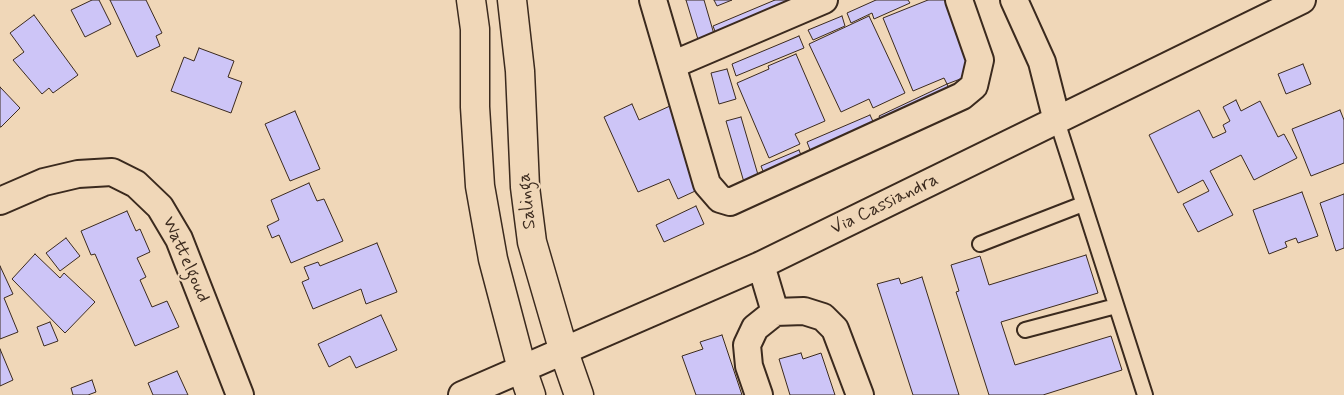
<!DOCTYPE html>
<html>
<head>
<meta charset="utf-8">
<style>
  body { margin:0 }
  canvas { display:block; background:#f0d7b8 }
</style>
</head>
<body>
<canvas width="1344" height="395"></canvas>
<script>
const c = document.querySelector('canvas').getContext('2d');
c.lineJoin = 'round';
function fill(path, color) { c.fillStyle = color; c.fill(path, 'evenodd'); }
const toPath = rows => new Path2D(rows.map(r => 'M' + r).join(''));
function stroke(path, color, width, dash) { c.strokeStyle = color; c.lineWidth = width; c.lineCap = dash ? 'butt' : 'round'; c.setLineDash(dash || []); c.stroke(path); }
function drawText(font, color, halo, rows, align = 'center') {
  c.font = font + ' Mynerve,sans-serif'; c.lineWidth = 4.5; c.setLineDash([]); c.textBaseline = 'middle'; c.strokeStyle = halo; c.fillStyle = color; for (const [text, x, y, turn = 0] of rows) {
    c.save(); c.translate(x, y); c.rotate((+turn || 0) * Math.PI / 180); c.textAlign = isNaN(turn) ? turn : align; if (halo) c.strokeText(text, 0, 0); c.fillText(text, 0, 0); c.restore();
  }
}
const building = toPath([
  [92,0,99,0,111,24,85,37,71,10,92,0],
  [110,0,146,0,162,33,156,36,160,46,137,57,110,0],
  [686,0,704,0,716,41,700,46,686,0],
  [714,0,732,0,717,6,714,0],
  [775,0,801,0,719,42,713,26,775,0],
  [876,0,908,0,910,3,874,19,872,13,851,23,847,13,876,0],
  [928,0,947,0,976,73,947,84,944,78,913,91,883,18,928,0],
  [34,15,78,75,53,93,49,88,42,94,13,60,24,52,10,33,34,15],
  [842,16,845,26,813,40,808,30,842,16],
  [869,16,905,93,873,108,869,99,841,112,809,44,869,16],
  [799,36,804,48,736,76,732,64,799,36],
  [199,48,234,61,228,77,242,82,231,113,171,91,184,57,194,61,199,48],
  [796,54,825,121,795,134,800,144,769,158,737,83,769,69,768,66,796,54],
  [1303,64,1311,84,1286,94,1278,74,1303,64],
  [727,69,736,99,719,104,711,73,727,69],
  [947,84,953,97,885,129,879,116,947,84],
  [0,87,20,108,1,127,0,127,0,87],
  [1236,100,1241,111,1260,101,1278,137,1284,134,1297,158,1254,180,1241,155,1210,171,1233,215,1198,232,1183,204,1209,191,1203,180,1178,193,1149,135,1199,110,1213,138,1226,132,1223,125,1230,121,1223,107,1236,100],
  [632,104,639,120,670,106,706,186,678,199,669,179,638,192,604,117,632,104],
  [1340,110,1344,120,1344,163,1311,176,1292,129,1340,110],
  [295,111,320,169,290,181,265,124,295,111],
  [870,115,878,132,814,160,807,142,870,115],
  [741,117,761,185,746,189,726,121,741,117],
  [799,150,805,165,767,181,761,166,799,150],
  [309,183,317,201,324,199,343,241,291,263,279,235,272,238,267,226,279,220,271,200,309,183],
  [1302,192,1318,236,1298,243,1296,238,1285,242,1287,247,1269,254,1253,210,1302,192],
  [1344,194,1344,248,1336,251,1320,203,1344,194],
  [696,206,704,224,664,242,656,225,696,206],
  [127,211,136,231,140,229,150,252,137,258,146,277,140,280,152,307,167,301,179,327,135,346,95,254,91,255,81,231,127,211],
  [66,238,80,256,60,271,46,253,66,238],
  [377,243,397,292,366,304,361,289,313,309,302,282,309,279,304,267,318,262,320,266,377,243],
  [35,254,60,278,64,273,95,302,65,333,12,279,35,254],
  [1086,255,1098,293,1001,322,1015,365,1111,336,1122,370,1043,395,989,395,956,292,959,291,951,265,980,256,989,285,1086,255],
  [0,266,13,294,4,298,18,332,0,339,0,266],
  [922,277,959,395,913,395,877,284,899,278,901,284,922,277],
  [381,315,397,350,356,368,350,356,329,367,318,344,381,315],
  [50,322,58,341,44,346,37,327,50,322],
  [722,335,742,395,696,395,682,356,703,349,700,342,722,335],
  [0,349,13,380,0,386,0,349],
  [801,353,803,359,821,353,835,395,790,395,779,359,801,353],
  [177,371,188,395,153,395,148,383,177,371],
  [92,380,96,392,88,395,73,395,71,388,92,380]
]);
const service = toPath([
  [1057,121,1145,395],
  [980,244,1083,204],
  [1025,330,1116,306]
]);
const minor = toPath([
  [653,0,707,184,720,199,730,202,962,96,974,86,980,60,959,0],
  [1014,0,1042,62,1057,121],
  [672,65,824,0],
  [0,201,44,182,78,174,112,172,136,184,160,207,179,239,240,395],
  [761,265,775,312],
  [462,395,761,265,1302,0],
  [759,395,749,366,747,345,755,328,775,312,804,311,823,317,835,329,860,395]
]);
const tertiary = toPath([
  [471,0,475,29,475,107,480,186,493,259,522,369,531,395],
  [512,0,520,71,525,187,532,242,564,352,579,395]
]);
const streetNames = [
  ["Salinga",528,201,-96],
  ["Via Cassiandra",885,205,-26],
  ["Wattelgoud",185,260,66]
];
fill(building, '#cdc5f7');
stroke(building, '#3b2a1e', 1);
stroke(service, '#3b2a1e', 18);
stroke(minor, '#3b2a1e', 30);
stroke(tertiary, '#3b2a1e', 31);
stroke(service, '#f0d7b8', 14);
stroke(minor, '#f0d7b8', 26);
stroke(tertiary, '#f0d7b8', 28);
drawText('18px', '#3b2a1e', '#f0d7b8', streetNames);
</script>
</body>
</html>
